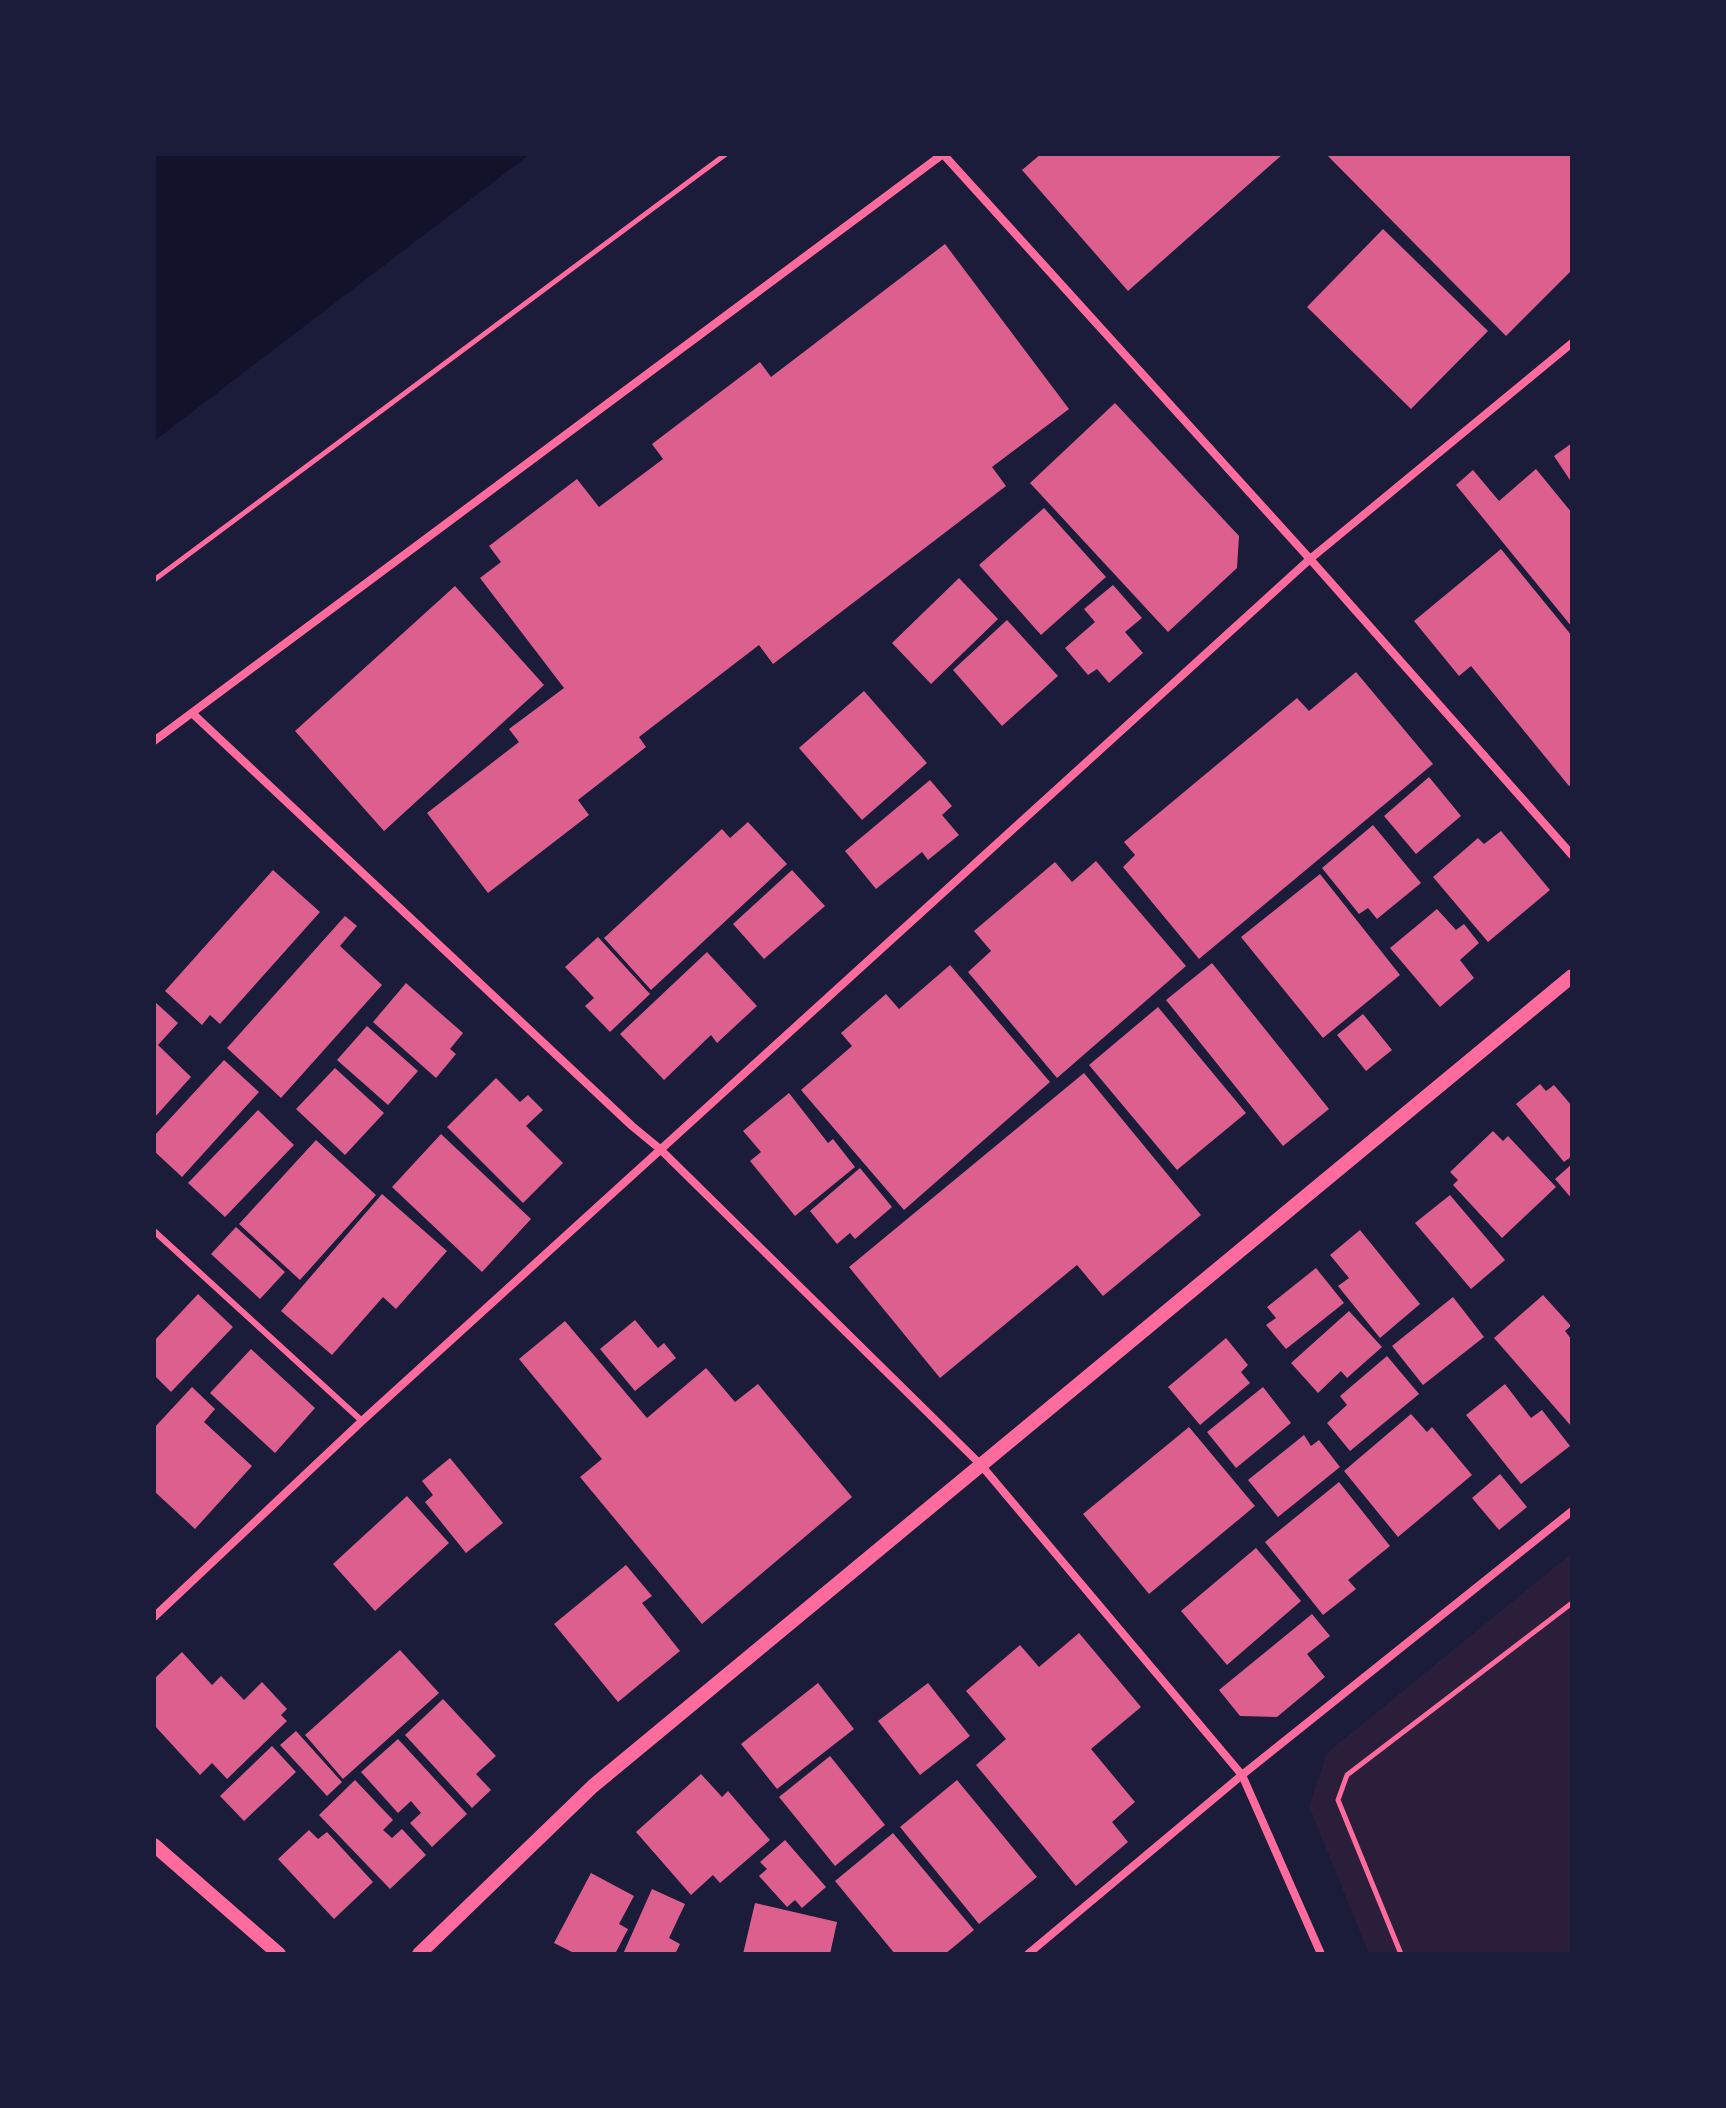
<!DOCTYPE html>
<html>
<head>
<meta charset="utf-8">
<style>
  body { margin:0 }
  #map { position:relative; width:1726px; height:2108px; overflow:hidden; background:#1b1b3a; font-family:Lora,serif }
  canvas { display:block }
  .frame { position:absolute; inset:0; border:156px solid #1b1b3a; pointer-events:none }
</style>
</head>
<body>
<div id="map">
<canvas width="1726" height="2108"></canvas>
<div class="frame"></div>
</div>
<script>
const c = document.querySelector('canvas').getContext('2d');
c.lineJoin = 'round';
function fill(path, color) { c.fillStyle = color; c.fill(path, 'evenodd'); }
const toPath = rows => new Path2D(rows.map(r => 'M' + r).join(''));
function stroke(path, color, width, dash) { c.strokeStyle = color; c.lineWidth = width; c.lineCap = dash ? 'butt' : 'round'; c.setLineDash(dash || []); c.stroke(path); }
const green = toPath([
  [1572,1553,1572,1954,1369,1954,1309,1806,1327,1753]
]);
const water = toPath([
  [154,154,530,154,154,441]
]);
const building = toPath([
  [1041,154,1283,154,1128,291,1022,170],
  [1326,154,1572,154,1572,270,1506,336],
  [1383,229,1488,331,1411,409,1307,307],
  [945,244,1069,409,992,467,1006,486,773,664,759,645,639,737,646,747,578,800,589,815,488,893,427,813,519,742,509,729,564,688,480,578,501,562,489,546,577,479,599,507,663,459,652,444,760,362,771,377],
  [1115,403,1239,536,1237,568,1168,632,1030,483],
  [1572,443,1572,483,1554,456],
  [1536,469,1572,513,1572,627,1456,485,1473,470,1499,501],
  [1044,508,1106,577,1041,635,979,565],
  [1501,549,1572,636,1572,784,1569,786,1471,666,1459,676,1414,621],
  [959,578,998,619,931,684,892,643],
  [1113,585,1142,618,1125,632,1143,653,1109,683,1097,669,1088,675,1065,648,1095,622,1084,609],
  [455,586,544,685,384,831,295,731],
  [1007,620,1058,676,1002,726,953,670],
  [1356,672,1433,764,1199,959,1123,867,1135,855,1124,842,1297,698,1309,711],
  [864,691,927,763,862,820,799,748],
  [1429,777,1461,816,1416,854,1384,816],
  [930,780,952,806,942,815,959,835,928,860,922,852,876,889,845,851],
  [748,822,787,864,651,990,604,938,722,829,730,838],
  [1373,825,1421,883,1377,919,1368,908,1359,914,1322,868],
  [1501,831,1550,890,1488,942,1433,877,1478,838,1484,844],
  [1096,861,1186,966,1057,1078,968,972,991,951,974,931,1055,862,1072,882],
  [273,870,320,912,220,1024,210,1015,202,1025,165,991],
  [792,870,825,906,764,959,733,924],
  [1320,874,1400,975,1323,1038,1241,937],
  [1437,909,1456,930,1464,924,1479,943,1460,960,1474,978,1440,1007,1390,948],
  [345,916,357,926,340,946,382,985,281,1098,227,1048],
  [598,937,650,994,610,1032,585,1006,594,998,565,967],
  [707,952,757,1006,717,1043,711,1035,664,1080,620,1034],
  [1212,963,1329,1109,1283,1146,1166,1000],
  [950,965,1050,1082,904,1210,801,1090,852,1046,841,1033,886,994,899,1009],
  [406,983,463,1033,450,1049,456,1054,436,1078,373,1022],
  [154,1001,178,1023,158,1045,191,1077,154,1118],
  [1158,1007,1246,1113,1177,1170,1089,1065],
  [1363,1014,1392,1050,1366,1071,1337,1035],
  [367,1026,418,1071,388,1105,337,1060],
  [224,1060,259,1092,182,1177,154,1151,154,1136],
  [335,1068,384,1113,345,1155,296,1109],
  [1084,1073,1201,1215,1103,1296,1077,1265,940,1378,849,1267],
  [496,1078,520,1102,528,1095,543,1110,526,1126,563,1163,523,1203,447,1127],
  [1540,1084,1546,1091,1554,1085,1572,1106,1572,1156,1564,1162,1516,1104],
  [789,1093,828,1143,833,1139,855,1167,795,1216,750,1161,761,1152,743,1131],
  [258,1110,294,1145,225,1217,188,1183],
  [1493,1131,1503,1141,1508,1136,1556,1187,1502,1238,1453,1185,1458,1180,1450,1172],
  [441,1134,531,1219,482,1272,392,1187],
  [316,1140,376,1195,300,1280,239,1224],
  [1572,1164,1572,1199,1555,1179],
  [860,1168,892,1207,855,1239,850,1233,837,1244,810,1211],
  [382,1194,447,1251,396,1309,383,1297,332,1355,281,1311],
  [1450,1195,1505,1260,1471,1289,1415,1223],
  [236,1227,285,1272,260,1299,211,1254],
  [1360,1230,1420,1304,1380,1338,1338,1286,1349,1278,1330,1255],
  [1316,1268,1344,1303,1286,1349,1266,1325,1276,1318,1267,1307],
  [198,1294,233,1327,171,1392,154,1375,154,1341],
  [1543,1295,1571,1326,1565,1331,1572,1340,1572,1427,1494,1338],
  [1453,1297,1484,1337,1423,1385,1392,1346],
  [1349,1311,1382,1347,1347,1378,1341,1371,1318,1393,1291,1363],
  [635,1320,658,1348,664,1343,676,1358,635,1391,600,1349],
  [565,1321,647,1418,706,1368,735,1402,758,1384,852,1497,702,1624,580,1477,602,1459,519,1359],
  [1226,1338,1248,1365,1241,1372,1250,1383,1200,1425,1168,1387],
  [251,1349,315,1408,275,1453,210,1393],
  [1387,1356,1419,1394,1350,1451,1327,1423,1347,1405,1340,1396],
  [1505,1384,1531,1418,1542,1410,1570,1446,1521,1484,1466,1415],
  [192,1387,215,1409,204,1422,252,1466,195,1529,154,1491,154,1428],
  [1263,1387,1291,1423,1236,1468,1207,1432],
  [1411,1414,1427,1432,1432,1427,1472,1475,1398,1537,1344,1471],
  [1189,1427,1255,1506,1149,1594,1083,1514],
  [1304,1435,1311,1446,1319,1440,1340,1467,1278,1517,1248,1480],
  [450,1458,503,1523,466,1553,425,1502,433,1495,422,1481],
  [1500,1474,1527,1507,1499,1530,1472,1498],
  [1339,1482,1390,1546,1348,1580,1356,1589,1323,1615,1265,1542],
  [407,1496,449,1543,375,1611,333,1564],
  [1256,1548,1301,1601,1227,1665,1181,1611],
  [626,1565,652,1596,642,1603,680,1651,618,1702,554,1624],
  [1312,1614,1330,1636,1307,1654,1325,1677,1277,1717,1240,1716,1219,1690],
  [1079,1633,1141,1707,1091,1749,1135,1802,1112,1822,1128,1842,1076,1886,976,1765,1006,1739,966,1691,1020,1645,1039,1667],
  [400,1650,439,1693,343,1779,305,1735],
  [182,1652,212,1685,221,1676,244,1700,262,1682,287,1709,281,1715,287,1721,227,1779,212,1763,200,1775,154,1725,154,1679],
  [818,1683,854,1729,777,1789,741,1744],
  [928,1683,970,1736,920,1775,878,1721],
  [443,1699,496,1756,476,1774,491,1790,472,1808,405,1735],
  [296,1731,342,1782,327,1796,280,1745],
  [398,1739,467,1814,432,1847,410,1823,421,1813,411,1801,398,1813,361,1772],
  [272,1746,296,1772,244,1821,220,1796],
  [830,1756,885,1825,835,1866,779,1797],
  [701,1774,722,1797,728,1791,770,1840,720,1883,713,1875,691,1895,636,1832],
  [355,1780,393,1820,383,1830,392,1838,402,1829,426,1855,390,1889,319,1815],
  [957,1780,1037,1877,979,1924,900,1827],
  [309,1830,318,1839,327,1832,373,1882,334,1919,278,1859],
  [893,1833,974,1930,945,1954,895,1954,835,1881],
  [785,1840,826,1887,802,1908,795,1900,787,1907,759,1876,767,1869,760,1862],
  [591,1873,634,1896,619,1924,628,1929,615,1954,576,1954,554,1943],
  [652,1889,685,1904,669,1938,680,1944,675,1954,623,1954],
  [755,1903,837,1922,830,1954,743,1954]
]);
const path = toPath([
  [154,580,726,154],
  [1401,1954,1338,1800,1347,1775,1572,1603]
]);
const service = toPath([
  [154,1231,362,1421]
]);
const minor = toPath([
  [943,154,1310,559,1572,855],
  [192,713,632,1126,660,1149,981,1465,1242,1775,1321,1954],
  [154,741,943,154],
  [154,1617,362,1421,1310,559,1572,343],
  [1028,1954,1242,1775,1572,1511]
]);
const tertiary = toPath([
  [154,1845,279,1954],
  [419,1954,593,1786,1572,976]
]);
fill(green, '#2a1e3b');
fill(water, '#12122b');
fill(building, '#dd5f8e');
stroke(path, '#ff6b9d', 5);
stroke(service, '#ff6b9d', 6);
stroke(minor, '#ff6b9d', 8);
stroke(tertiary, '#ff6b9d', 14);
</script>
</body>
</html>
